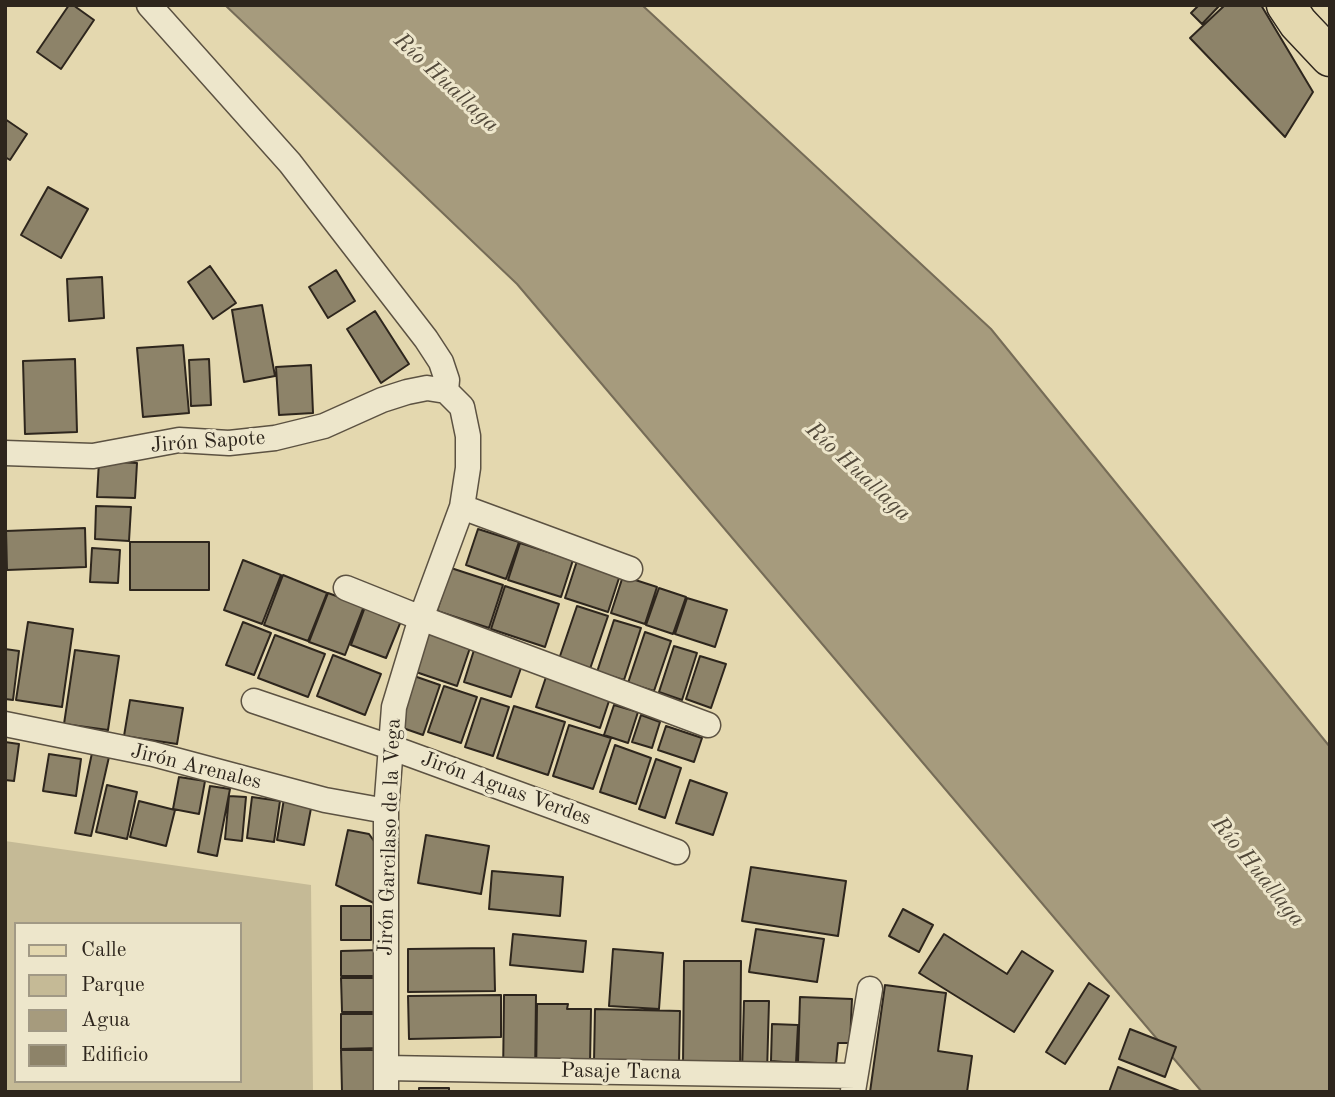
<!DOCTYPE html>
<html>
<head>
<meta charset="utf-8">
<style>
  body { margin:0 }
  #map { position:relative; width:1335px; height:1097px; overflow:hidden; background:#e4d8af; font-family:"Old Standard TT",serif }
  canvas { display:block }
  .frame { position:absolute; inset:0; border:7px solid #2e261d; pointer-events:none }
  .legend { position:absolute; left:14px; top:922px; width:228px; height:161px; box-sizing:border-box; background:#ede6cb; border:2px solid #a19985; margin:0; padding:9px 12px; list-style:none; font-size:21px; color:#2e261d }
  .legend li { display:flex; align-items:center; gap:14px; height:35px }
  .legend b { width:35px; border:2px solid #a19985 }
</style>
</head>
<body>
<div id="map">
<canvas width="1335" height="1097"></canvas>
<div class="frame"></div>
<ul class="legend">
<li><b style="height:9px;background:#e4d8af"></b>Calle</li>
<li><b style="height:19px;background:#c5ba96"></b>Parque</li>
<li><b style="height:19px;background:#a69b7d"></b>Agua</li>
<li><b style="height:19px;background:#8d8369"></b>Edificio</li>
</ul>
</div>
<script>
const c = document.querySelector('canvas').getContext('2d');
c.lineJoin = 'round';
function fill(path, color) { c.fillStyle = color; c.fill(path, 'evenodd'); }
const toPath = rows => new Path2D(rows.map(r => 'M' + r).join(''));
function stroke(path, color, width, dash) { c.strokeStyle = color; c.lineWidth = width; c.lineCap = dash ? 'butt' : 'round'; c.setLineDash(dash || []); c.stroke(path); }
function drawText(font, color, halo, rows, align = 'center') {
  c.font = font + ' "Old Standard TT",serif'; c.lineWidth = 6; c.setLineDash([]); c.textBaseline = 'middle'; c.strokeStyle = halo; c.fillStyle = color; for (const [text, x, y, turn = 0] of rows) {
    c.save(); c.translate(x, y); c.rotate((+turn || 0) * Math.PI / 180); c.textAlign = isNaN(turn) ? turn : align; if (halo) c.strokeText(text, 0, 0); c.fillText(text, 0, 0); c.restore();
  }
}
const green = toPath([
  [5,841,311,885,313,1092,5,1092],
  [16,924,240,924,240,1081,16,1081]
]);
const water = toPath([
  [225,5,642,5,991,329,1330,747,1330,1092,1202,1092,517,284,225,5]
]);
const building = toPath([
  [69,5,73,5,94,20,61,69,37,52,69,5],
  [1199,5,1220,5,1202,24,1191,13,1199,5],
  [1225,5,1261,5,1313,92,1285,137,1190,38,1225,5],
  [5,119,27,134,10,160,5,157,5,119],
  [48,187,88,209,61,258,21,235,48,187],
  [210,266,236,303,213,319,188,282,210,266],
  [336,270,355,301,328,318,309,287,336,270],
  [102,277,104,318,69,321,67,279,102,277],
  [262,305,275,376,244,382,232,310,262,305],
  [375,311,409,364,381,383,347,329,375,311],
  [183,345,189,413,143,417,137,348,183,345],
  [75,359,77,432,25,434,23,361,75,359],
  [209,359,211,405,191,406,189,360,209,359],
  [311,365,313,413,279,415,276,367,311,365],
  [99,461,137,463,135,498,97,497,99,461],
  [96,506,131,507,129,541,95,539,96,506],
  [85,528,86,567,7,570,6,531,85,528],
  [478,529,519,542,506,579,466,565,478,529],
  [130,542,209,542,209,590,130,590,130,542],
  [520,543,573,560,561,597,508,580,520,543],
  [92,548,120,550,118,583,90,582,92,548],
  [243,560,281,575,262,624,224,610,243,560],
  [577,561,620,575,608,612,565,598,577,561],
  [451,568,503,585,489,628,437,611,451,568],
  [283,575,327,593,308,641,264,625,283,575],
  [623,576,657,587,645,624,611,613,623,576],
  [505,586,559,604,545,647,491,629,505,586],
  [659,588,686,597,673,634,646,625,659,588],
  [328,593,364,606,345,655,309,642,328,593],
  [687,598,727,610,715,647,675,634,687,598],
  [577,606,608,616,590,669,559,659,577,606],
  [365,607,401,621,386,658,351,645,365,607],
  [614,620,641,628,624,680,597,672,614,620],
  [28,622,73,629,62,707,16,700,28,622],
  [243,622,271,633,254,675,226,665,243,622],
  [428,628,472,642,457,686,413,671,428,628],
  [645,632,671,641,654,691,628,683,645,632],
  [275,635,325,654,308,697,258,678,275,635],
  [674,646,697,653,682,700,659,692,674,646],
  [5,649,19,651,13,700,5,699,5,649],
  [75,650,119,656,108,730,64,724,75,650],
  [474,650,522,665,511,697,464,682,474,650],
  [333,655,381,674,365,715,317,696,333,655],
  [700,656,726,664,711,708,686,699,700,656],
  [414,676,440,685,423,735,397,726,414,676],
  [546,677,610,698,600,728,536,707,546,677],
  [444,686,477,697,461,743,428,732,444,686],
  [481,698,509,707,493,756,465,747,481,698],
  [130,700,183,708,177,744,124,736,130,700],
  [614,705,638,712,628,743,604,735,614,705],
  [514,706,565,722,548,775,497,758,514,706],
  [641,715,660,722,652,748,632,742,641,715],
  [569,725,611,738,593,789,553,776,569,725],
  [666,726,702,738,694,762,658,750,666,726],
  [5,742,19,744,14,781,5,780,5,742],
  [615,745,651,758,636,804,600,792,615,745],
  [92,753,109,757,91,836,75,833,92,753],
  [49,754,81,759,76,796,43,791,49,754],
  [656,759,681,768,665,818,639,809,656,759],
  [179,777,205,781,199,814,173,809,179,777],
  [690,780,727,793,713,835,676,823,690,780],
  [107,785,137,792,127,839,96,832,107,785],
  [210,786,230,789,217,856,198,852,210,786],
  [229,796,246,797,242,841,225,839,229,796],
  [252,797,280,801,274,842,247,838,252,797],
  [284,799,312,803,304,845,277,840,284,799],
  [139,801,175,810,166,846,130,837,139,801],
  [348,830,369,834,381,851,378,905,336,885,348,830],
  [426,835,489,846,481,894,418,883,426,835],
  [751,867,846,881,838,936,742,921,751,867],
  [492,871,563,877,560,916,489,909,492,871],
  [341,906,371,906,371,940,341,940,341,906],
  [903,909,933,925,919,952,889,936,903,909],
  [756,929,824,939,817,982,749,972,756,929],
  [513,934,586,941,583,972,510,965,513,934],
  [944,934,1007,974,1022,951,1053,971,1014,1032,919,973,944,934],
  [494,948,495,991,408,992,408,949,494,948],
  [613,949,663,953,659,1009,609,1006,613,949],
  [379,950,379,976,341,976,341,951,379,950],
  [684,961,741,961,740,1078,683,1065,684,961],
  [341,978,379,978,379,1012,342,1012,341,978],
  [1089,983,1109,996,1065,1064,1046,1052,1089,983],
  [885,985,946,993,938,1051,972,1056,967,1092,870,1092,885,985],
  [501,995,501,1037,409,1039,408,996,501,995],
  [504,995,536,995,535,1080,503,1080,504,995],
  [800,997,852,999,850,1043,838,1043,836,1064,798,1062,800,997],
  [744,1001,769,1001,767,1073,742,1073,744,1001],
  [537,1004,568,1004,567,1009,591,1009,590,1064,536,1080,537,1004],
  [595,1009,680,1011,679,1064,594,1062,595,1009],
  [341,1014,379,1014,379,1048,341,1049,341,1014],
  [772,1024,798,1025,796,1063,771,1061,772,1024],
  [1130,1029,1176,1047,1165,1077,1119,1059,1130,1029],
  [341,1050,379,1050,379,1092,342,1092,341,1050],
  [1118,1067,1182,1092,1109,1092,1118,1067],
  [419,1088,449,1088,449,1092,419,1092,419,1088]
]);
const street = toPath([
  [149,5,290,163,426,339,441,362,447,380,446,391],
  [5,453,93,456,179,440,229,443,275,438,324,426,382,400,407,392,427,388,446,391],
  [462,507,630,569],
  [346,588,421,618,708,725],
  [254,701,390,747,677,852],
  [5,724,153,754,325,800,386,811],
  [386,1068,855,1076],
  [853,1091,870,989],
  [386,1092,386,811,394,707,421,618,462,507,468,468,468,436,462,407,446,391]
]);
const primary = toPath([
  [1286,5,1298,23,1330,57]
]);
const streetNames = [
  ["Jirón Sapote",208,442,-4],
  ["Jirón Arenales",196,767,14],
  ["Jirón Aguas Verdes",506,789,20],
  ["Jirón Garcilaso de la Vega",390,837,-88],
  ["Pasaje Tacna",621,1072,1]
];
const waterNames = [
  ["Río Huallaga",446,83,43],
  ["Río Huallaga",858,472,43],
  ["Río Huallaga",1258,872,51]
];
fill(green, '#c5ba96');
fill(water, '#a69b7d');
stroke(water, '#766c57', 2);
fill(building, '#8d8369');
stroke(building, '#2e261d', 2);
stroke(street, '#5c5242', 27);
stroke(primary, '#2e261d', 41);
stroke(street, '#ede6cb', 24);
stroke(primary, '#e4d8af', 38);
drawText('21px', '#2e261d', '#ede6cb', streetNames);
drawText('italic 23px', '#52493a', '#ede6cb', waterNames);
</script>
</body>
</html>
